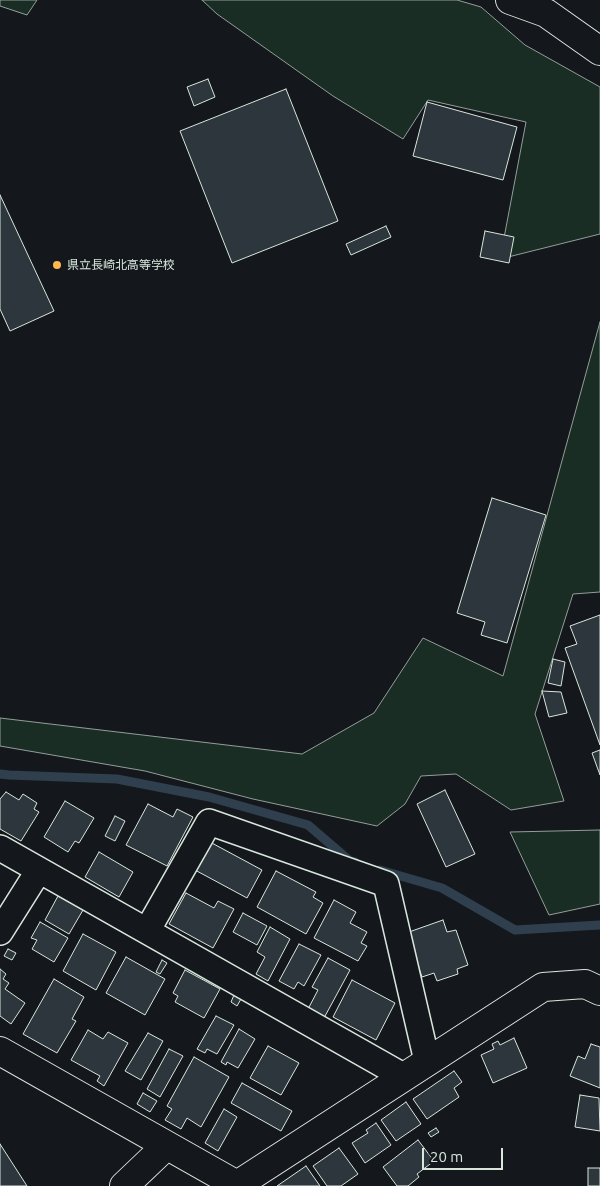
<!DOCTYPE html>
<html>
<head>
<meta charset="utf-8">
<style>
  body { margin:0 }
  #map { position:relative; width:600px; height:1186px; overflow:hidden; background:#14181c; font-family:Ubuntu,sans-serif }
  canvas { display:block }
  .scale { position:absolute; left:422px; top:1148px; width:81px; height:22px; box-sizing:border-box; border:2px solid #d8e6dc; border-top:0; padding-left:6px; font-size:15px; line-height:18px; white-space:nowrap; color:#d8e6dc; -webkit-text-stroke:4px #14181c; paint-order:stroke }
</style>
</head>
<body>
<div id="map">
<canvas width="600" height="1186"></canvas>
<div class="scale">20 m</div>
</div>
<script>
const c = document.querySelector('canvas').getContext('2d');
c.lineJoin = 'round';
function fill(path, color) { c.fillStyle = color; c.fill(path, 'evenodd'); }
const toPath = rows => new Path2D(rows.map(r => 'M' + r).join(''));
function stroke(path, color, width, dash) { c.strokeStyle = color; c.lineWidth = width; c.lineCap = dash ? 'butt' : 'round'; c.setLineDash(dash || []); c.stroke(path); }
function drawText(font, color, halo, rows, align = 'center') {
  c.font = font + ' Ubuntu,"Noto Sans JP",sans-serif'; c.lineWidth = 4; c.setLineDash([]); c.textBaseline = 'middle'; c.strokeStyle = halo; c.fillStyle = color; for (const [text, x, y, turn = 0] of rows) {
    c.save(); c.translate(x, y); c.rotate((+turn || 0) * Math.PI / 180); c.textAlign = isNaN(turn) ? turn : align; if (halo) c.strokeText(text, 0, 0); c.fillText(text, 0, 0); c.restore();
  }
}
const green = toPath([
  [0,0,37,0,27,15,0,6,0,0],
  [202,0,457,0,481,7,525,45,600,87,600,234,500,259,526,122,428,100,403,139,333,96,217,14,202,0],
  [600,322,600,592,573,594,535,714,564,801,511,810,456,774,421,776,405,804,377,826,253,799,145,771,0,746,0,718,302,754,374,713,423,638,503,676,600,322],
  [600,830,600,904,549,915,510,832,600,830]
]);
const stream = toPath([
  [0,774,9,775,117,779,209,797,308,825,350,861,355,862],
  [380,870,442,888,515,930,600,925]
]);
const building = toPath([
  [208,79,215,97,194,106,187,87,208,79],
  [286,89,338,221,232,263,180,131,286,89],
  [427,102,517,127,503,180,413,156,427,102],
  [0,195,54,311,10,331,0,309,0,195],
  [386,226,391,237,351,255,346,244,386,226],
  [485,231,514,237,509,263,480,257,485,231],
  [492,498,546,515,507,643,481,635,485,622,457,613,492,498],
  [600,615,600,745,565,648,577,644,570,626,600,615],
  [553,659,565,662,561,686,548,683,553,659],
  [542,691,561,692,567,713,549,717,542,691],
  [600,750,600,775,592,753,600,750],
  [445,790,475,854,446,867,417,804,445,790],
  [6,792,19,800,23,794,37,803,34,809,39,812,21,841,0,829,0,799,6,792],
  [65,801,94,818,79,843,75,841,68,852,44,837,65,801],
  [148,804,173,817,177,809,193,817,167,866,126,845,148,804],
  [115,816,125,821,115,841,105,836,115,816],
  [210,842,262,870,247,898,195,870,210,842],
  [99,852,133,872,119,897,85,877,99,852],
  [276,871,316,892,313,897,323,903,306,934,257,907,276,871],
  [186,893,214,908,218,901,234,909,213,948,169,924,186,893],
  [58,896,83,910,69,934,45,920,58,896],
  [334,900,356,912,350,923,367,932,361,943,367,946,358,961,314,938,334,900],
  [243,913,267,926,257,945,233,932,243,913],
  [443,920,447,932,456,930,468,965,457,969,458,974,437,981,434,973,422,977,411,945,413,944,409,932,443,920],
  [40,922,68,938,54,962,32,949,37,940,31,938,40,922],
  [270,927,290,939,268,981,256,974,265,957,257,952,270,927],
  [83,934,116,952,96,990,63,971,83,934],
  [299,944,321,955,304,986,298,982,294,989,279,981,299,944],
  [8,949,16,953,12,960,4,956,8,949],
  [126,957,165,979,145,1015,106,993,126,957],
  [328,958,350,970,324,1018,308,1009,318,990,312,987,328,958],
  [162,960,167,963,160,974,156,972,162,960],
  [0,969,6,974,3,979,9,983,5,989,25,1003,11,1024,0,1016,0,969],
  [185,970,220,989,204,1018,175,1002,178,996,173,993,185,970],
  [54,979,84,997,72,1019,76,1021,57,1053,23,1034,54,979],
  [352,980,395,1003,376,1040,333,1017,352,980],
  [234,995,241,999,237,1006,231,1002,234,995],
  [216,1016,234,1025,217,1054,207,1049,205,1053,197,1049,216,1016],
  [239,1029,255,1039,238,1068,227,1062,226,1065,221,1062,239,1029],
  [88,1030,103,1039,108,1032,128,1043,104,1086,97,1081,100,1076,71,1060,88,1030],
  [148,1033,163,1041,141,1080,125,1071,148,1033],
  [514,1038,527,1068,493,1083,481,1055,494,1049,492,1044,498,1041,500,1045,514,1038],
  [591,1044,600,1047,600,1088,570,1076,578,1056,585,1059,591,1044],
  [268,1046,299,1063,281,1095,250,1078,268,1046],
  [169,1049,183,1056,160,1097,147,1089,169,1049],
  [194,1057,229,1077,201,1127,187,1118,181,1129,165,1120,172,1109,167,1106,194,1057],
  [454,1071,462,1082,454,1088,459,1097,427,1119,413,1099,454,1071],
  [242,1083,292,1111,281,1131,231,1103,242,1083],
  [143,1093,157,1101,150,1112,137,1104,143,1093],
  [580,1095,599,1098,600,1131,575,1127,580,1095],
  [406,1102,421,1124,396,1141,381,1120,406,1102],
  [224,1109,237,1117,218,1151,205,1143,224,1109],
  [376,1123,391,1145,365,1163,352,1143,368,1133,366,1130,376,1123],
  [436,1128,439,1132,431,1137,428,1133,436,1128],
  [418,1140,434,1161,417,1174,419,1177,408,1186,397,1186,383,1167,418,1140],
  [0,1144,27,1186,0,1186,0,1144],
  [339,1148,358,1174,341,1186,327,1186,313,1166,339,1148],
  [306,1166,320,1186,277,1186,306,1166],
  [588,1168,600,1168,600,1186,588,1186,588,1168]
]);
const street = toPath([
  [0,848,403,1076],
  [147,931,209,822,386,884,427,1061],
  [0,932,39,870]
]);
const secondary = toPath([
  [510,0,546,13,600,51],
  [0,1051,237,1185,543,987,585,984,600,991],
  [124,1186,166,1146]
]);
const markers = [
  [57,265,5,"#ffb74d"]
];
const poiNames = [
  ["県立長崎北高等学校",67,265]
];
fill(green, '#1a2d24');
stroke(green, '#939e99', 1);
stroke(stream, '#2f3f4d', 9);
fill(building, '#2c363c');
stroke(building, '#d8e6dc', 1);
stroke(street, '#d8e6dc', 28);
stroke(secondary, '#d8e6dc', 30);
stroke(street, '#14181c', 25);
stroke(secondary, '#14181c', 28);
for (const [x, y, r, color] of markers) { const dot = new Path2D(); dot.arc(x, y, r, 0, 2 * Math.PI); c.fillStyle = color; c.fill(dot); stroke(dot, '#14181c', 2); }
drawText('12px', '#d8e6dc', '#14181c', poiNames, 'left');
</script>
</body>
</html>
